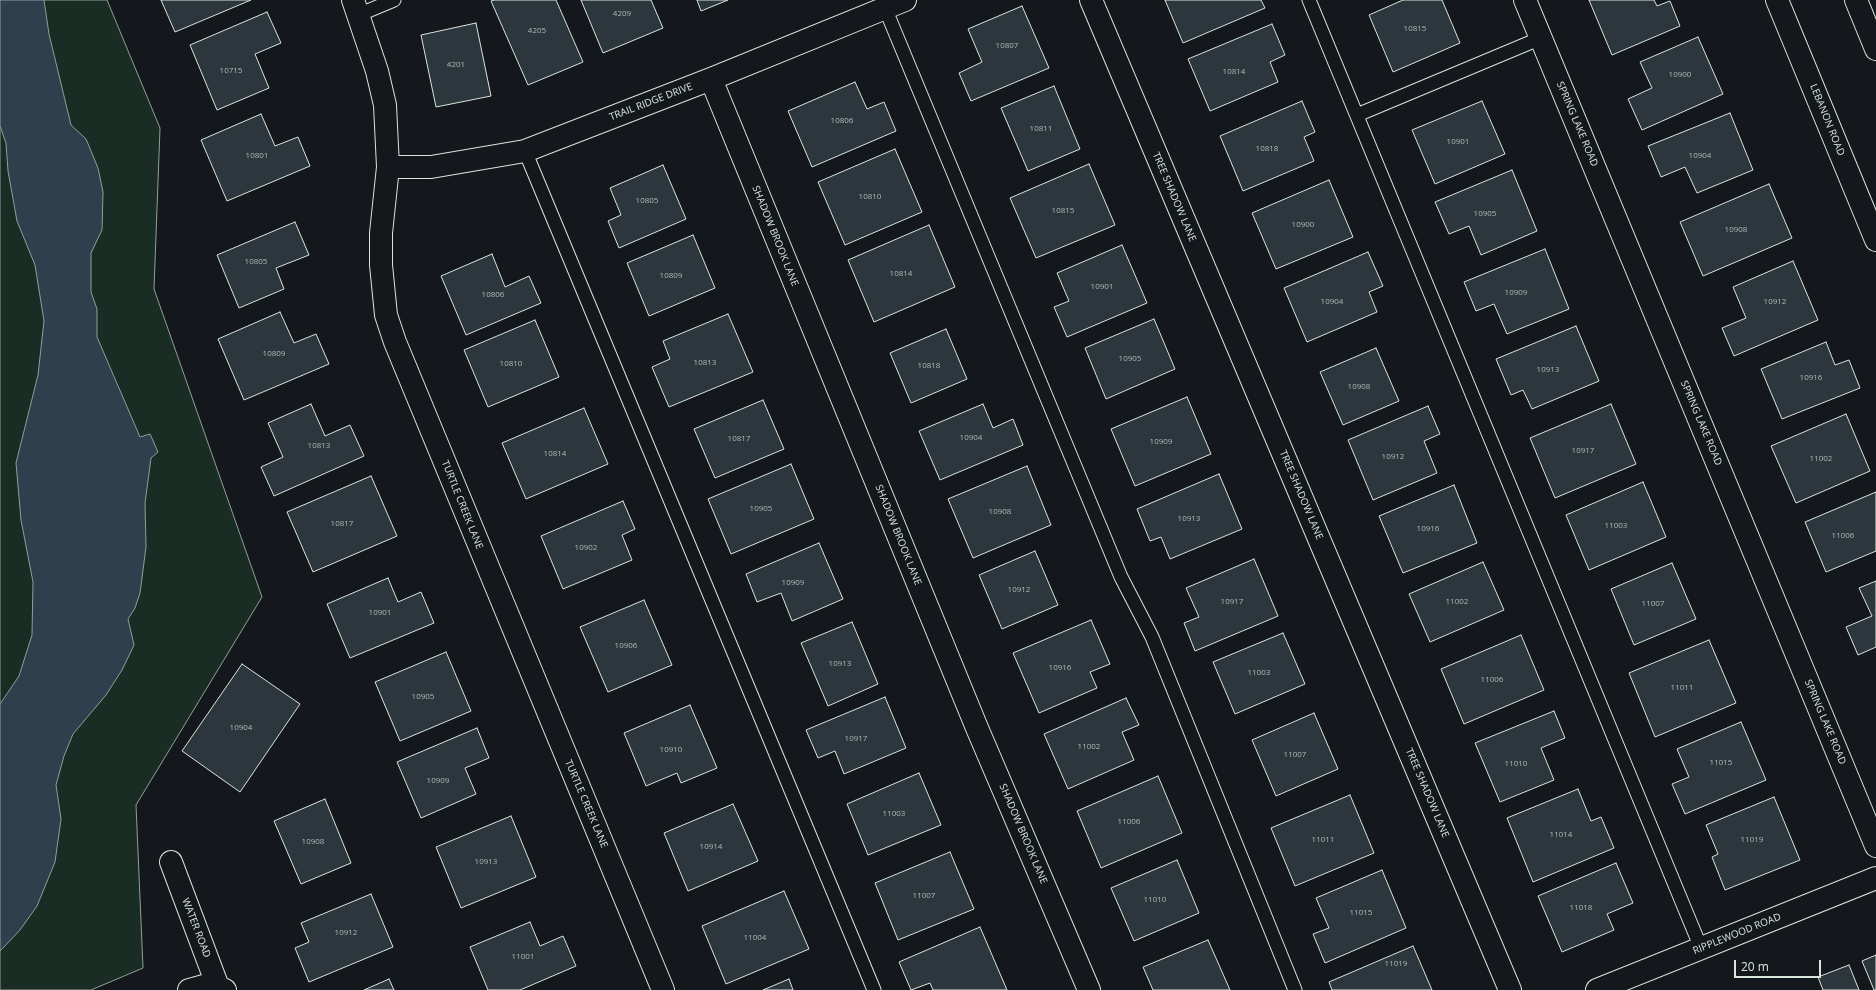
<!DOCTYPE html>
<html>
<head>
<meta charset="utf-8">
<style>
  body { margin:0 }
  #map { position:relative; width:1876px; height:990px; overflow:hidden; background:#14181c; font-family:"Open Sans",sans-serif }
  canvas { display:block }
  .scale { position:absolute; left:1734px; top:960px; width:87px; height:18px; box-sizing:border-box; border:2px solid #d8e6dc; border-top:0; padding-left:5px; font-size:12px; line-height:14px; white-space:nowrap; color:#d8e6dc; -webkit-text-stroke:3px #14181c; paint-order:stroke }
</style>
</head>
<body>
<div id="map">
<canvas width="1876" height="990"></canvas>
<div class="scale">20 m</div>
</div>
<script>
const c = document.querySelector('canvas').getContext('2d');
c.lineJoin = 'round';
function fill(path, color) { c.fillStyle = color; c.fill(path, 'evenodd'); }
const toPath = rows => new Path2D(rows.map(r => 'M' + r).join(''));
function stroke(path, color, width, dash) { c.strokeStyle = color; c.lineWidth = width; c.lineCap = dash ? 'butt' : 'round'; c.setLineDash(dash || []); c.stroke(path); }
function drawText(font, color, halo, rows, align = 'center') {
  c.font = font + ' "Open Sans",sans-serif'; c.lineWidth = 3; c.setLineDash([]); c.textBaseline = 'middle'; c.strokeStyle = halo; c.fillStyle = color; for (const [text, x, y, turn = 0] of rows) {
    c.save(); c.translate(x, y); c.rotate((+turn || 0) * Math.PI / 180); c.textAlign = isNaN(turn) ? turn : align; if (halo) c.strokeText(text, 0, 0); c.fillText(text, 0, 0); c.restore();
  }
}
const green = toPath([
  [0,0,107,0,160,128,154,289,262,597,136,805,143,968,91,990,0,990,0,0]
]);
const water = toPath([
  [0,0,44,0,49,34,71,125,86,139,98,168,103,192,102,230,91,253,91,292,97,309,97,337,140,437,150,434,158,452,151,458,145,503,146,547,140,593,135,608,128,619,134,645,122,670,106,695,73,734,64,756,56,785,61,819,55,862,37,906,20,930,0,951,0,704,19,676,32,635,33,582,21,520,16,463,38,375,44,321,35,265,17,221,8,171,6,143,0,126,0,0]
]);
const building = toPath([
  [161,0,251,0,175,32,161,0],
  [494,0,556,0,583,62,528,85,491,1,494,0],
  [581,0,651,0,663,28,603,53,581,0],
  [697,0,728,0,701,11,697,0],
  [1165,0,1261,0,1265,8,1183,43,1165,0],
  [1403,0,1442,0,1460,43,1393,72,1369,15,1403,0],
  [1589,0,1654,0,1657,6,1670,1,1680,26,1612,55,1589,0],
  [1022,6,1049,68,971,101,959,73,982,62,968,29,1022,6],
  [267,12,281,43,255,54,269,88,217,110,190,45,267,12],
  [476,23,491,96,436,107,421,35,476,23],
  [1272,24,1285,55,1270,62,1278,82,1210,111,1188,59,1272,24],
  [1698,37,1723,94,1642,130,1628,99,1652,88,1640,62,1698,37],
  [855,82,867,109,884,102,896,131,812,167,788,111,855,82],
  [1054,86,1080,149,1028,171,1001,108,1054,86],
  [1302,101,1315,132,1304,137,1314,161,1243,191,1220,136,1302,101],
  [1482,101,1505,154,1435,184,1412,130,1482,101],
  [1730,113,1753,170,1697,193,1685,167,1661,177,1648,146,1730,113],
  [261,114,275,146,298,137,310,166,227,201,201,140,261,114],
  [895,149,922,212,845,245,818,182,895,149],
  [1089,164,1115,225,1036,258,1010,198,1089,164],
  [663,165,686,219,619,248,608,221,621,215,610,188,663,165],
  [1512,170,1537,231,1481,255,1469,226,1449,234,1435,202,1512,170],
  [1329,180,1353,237,1276,269,1252,213,1329,180],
  [1769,184,1792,238,1703,276,1680,222,1769,184],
  [295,222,309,255,276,268,284,289,239,308,217,255,295,222],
  [929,225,955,287,874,322,848,260,929,225],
  [693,235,715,288,649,316,627,263,693,235],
  [1122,245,1147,303,1067,337,1054,307,1069,301,1057,273,1122,245],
  [1545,249,1569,309,1507,334,1494,304,1476,311,1464,282,1545,249],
  [1368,252,1383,286,1369,292,1377,312,1307,342,1284,288,1368,252],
  [492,254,505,287,529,276,541,303,466,335,441,276,492,254],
  [1793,261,1818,320,1734,356,1722,328,1746,318,1733,287,1793,261],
  [280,312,294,343,316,334,329,364,244,400,218,339,280,312],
  [728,314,753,372,669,407,652,367,670,359,663,341,728,314],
  [1154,319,1175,369,1106,399,1085,348,1154,319],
  [535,320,559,377,488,407,464,350,535,320],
  [1576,326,1599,381,1532,409,1523,390,1511,395,1496,359,1576,326],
  [946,329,967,379,911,403,890,353,946,329],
  [1826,342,1835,365,1849,360,1860,388,1782,419,1761,369,1826,342],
  [1376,348,1399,401,1343,425,1320,372,1376,348],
  [1187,397,1211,454,1135,486,1111,429,1187,397],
  [763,400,784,449,715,478,694,429,763,400],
  [311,404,325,436,350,425,364,456,274,496,261,467,283,457,268,423,311,404],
  [983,404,993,428,1013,419,1023,445,940,480,919,431,983,404],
  [1611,404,1636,464,1555,498,1530,438,1611,404],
  [1428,406,1440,434,1424,441,1437,473,1373,500,1348,440,1428,406],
  [584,408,608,464,526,499,502,443,584,408],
  [1846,414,1870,471,1796,503,1771,446,1846,414],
  [791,464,814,519,731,554,708,499,791,464],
  [1027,466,1051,525,973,558,948,499,1027,466],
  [1219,474,1242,529,1170,559,1161,537,1150,541,1137,509,1219,474],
  [371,476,397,536,313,572,287,512,371,476],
  [1643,482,1666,537,1589,570,1566,515,1643,482],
  [1454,485,1477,543,1403,573,1379,516,1454,485],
  [1876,492,1876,551,1826,572,1805,522,1876,492],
  [623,501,635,529,622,535,632,560,563,589,541,536,623,501],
  [819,543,843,599,792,621,781,593,757,602,746,574,819,543],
  [1035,551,1058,605,1002,629,979,575,1035,551],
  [1254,559,1278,616,1195,651,1184,623,1199,617,1186,588,1254,559],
  [1483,562,1504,610,1430,642,1409,594,1483,562],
  [1672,563,1696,619,1634,645,1611,589,1672,563],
  [388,578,398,602,421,592,434,623,350,658,327,604,388,578],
  [1876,581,1876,647,1858,655,1846,627,1872,616,1859,588,1876,581],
  [644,600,672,665,608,692,580,627,644,600],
  [1091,620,1110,664,1090,672,1097,688,1039,713,1013,653,1091,620],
  [852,622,878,684,828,706,801,643,852,622],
  [1283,633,1305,684,1235,714,1213,662,1283,633],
  [1521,635,1544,690,1464,724,1441,669,1521,635],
  [1709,640,1736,703,1655,737,1629,673,1709,640],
  [446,652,471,711,400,741,375,682,446,652],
  [242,664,300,704,240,792,182,751,242,664],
  [885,697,906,748,844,774,835,751,818,758,806,730,885,697],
  [1126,698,1139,725,1122,732,1134,760,1068,789,1044,734,1126,698],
  [690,705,717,768,681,783,677,773,646,786,624,733,690,705],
  [1554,711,1565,738,1541,748,1554,780,1500,802,1475,743,1554,711],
  [1314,713,1338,769,1276,796,1252,740,1314,713],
  [1741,722,1766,780,1685,814,1672,784,1689,777,1677,749,1741,722],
  [477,728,489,758,465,768,476,794,421,818,397,762,477,728],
  [919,773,941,825,868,855,847,804,919,773],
  [1158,776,1182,833,1101,868,1077,811,1158,776],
  [1578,789,1591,821,1601,817,1614,848,1533,882,1507,818,1578,789],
  [1350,795,1374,853,1295,886,1271,828,1350,795],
  [1774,797,1800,860,1725,890,1712,857,1718,854,1706,825,1774,797],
  [325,799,351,863,301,884,274,821,325,799],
  [733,804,758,861,688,891,664,833,733,804],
  [511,816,536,877,461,908,436,847,511,816],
  [950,852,974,909,898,940,875,883,950,852],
  [1177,860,1199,913,1134,941,1111,888,1177,860],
  [1616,863,1633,903,1607,914,1614,930,1562,952,1538,896,1616,863],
  [1382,870,1406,928,1325,963,1313,934,1329,928,1316,898,1382,870],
  [784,891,809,949,726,984,702,926,784,891],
  [371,894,393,947,309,982,295,948,309,942,301,923,371,894],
  [530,922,540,946,563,936,576,966,520,990,488,990,470,947,530,922],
  [980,927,1007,990,933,990,930,983,911,990,899,962,980,927],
  [1208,940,1230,990,1153,990,1143,967,1208,940],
  [1413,946,1432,990,1332,990,1329,982,1413,946],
  [1876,955,1876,990,1874,990,1862,961,1876,955],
  [1849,965,1859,990,1823,990,1818,977,1849,965],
  [389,979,394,990,364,990,389,979],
  [789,979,793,990,763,990,789,979]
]);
const service = toPath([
  [1309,0,1701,948],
  [885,8,1121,577,1152,637,1295,990],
  [358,15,394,0],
  [1357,115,1541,38],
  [525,151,874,990]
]);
const minor = toPath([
  [353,0,377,71,385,105,388,167,381,233,381,265,386,315,395,342,663,990],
  [1091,0,1510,990],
  [1525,0,1876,846],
  [711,79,977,728,1089,990],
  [388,167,431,167,525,151,711,79,905,0],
  [171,862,218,987,225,990],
  [189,990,207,985,218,987],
  [1597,990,1876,878]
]);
const secondary = toPath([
  [1777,0,1876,240],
  [1856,0,1876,49]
]);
const numberNames = [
  ["4209",622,14],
  ["10815",1415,29],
  ["4205",537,31],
  ["10807",1007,46],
  ["4201",456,65],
  ["10715",231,71],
  ["10814",1234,72],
  ["10900",1680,75],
  ["10806",842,121],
  ["10811",1041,129],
  ["10901",1458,142],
  ["10818",1267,149],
  ["10801",257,156],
  ["10904",1700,156],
  ["10810",870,197],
  ["10805",647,201],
  ["10815",1063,211],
  ["10905",1485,214],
  ["10900",1303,225],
  ["10908",1736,230],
  ["10805",256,262],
  ["10814",901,274],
  ["10809",671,276],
  ["10901",1102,287],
  ["10909",1516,293],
  ["10806",493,295],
  ["10904",1332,302],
  ["10912",1775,302],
  ["10809",274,354],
  ["10905",1130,359],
  ["10813",705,363],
  ["10810",511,364],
  ["10818",929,366],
  ["10913",1548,370],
  ["10916",1811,378],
  ["10908",1359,387],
  ["10904",971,438],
  ["10817",739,439],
  ["10909",1161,442],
  ["10813",319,446],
  ["10917",1583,451],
  ["10814",555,454],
  ["10912",1393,457],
  ["11002",1821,459],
  ["10905",761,509],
  ["10908",1000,512],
  ["10913",1189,519],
  ["10817",342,524],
  ["11003",1616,526],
  ["10916",1428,529],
  ["11006",1843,536],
  ["10902",586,548],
  ["10909",793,583],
  ["10912",1019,590],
  ["10917",1232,602],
  ["11002",1457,602],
  ["11007",1653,604],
  ["10901",380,613],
  ["10906",626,646],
  ["10913",840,664],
  ["10916",1060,668],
  ["11003",1259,673],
  ["11006",1492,680],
  ["11011",1682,688],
  ["10905",423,697],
  ["10904",241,728],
  ["10917",856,739],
  ["11002",1089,747],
  ["10910",671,750],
  ["11007",1295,755],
  ["11015",1721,763],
  ["11010",1516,764],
  ["10909",438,781],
  ["11003",894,814],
  ["11006",1129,822],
  ["11014",1561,835],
  ["11011",1323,840],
  ["11019",1752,840],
  ["10908",313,842],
  ["10914",711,847],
  ["10913",486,862],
  ["11007",924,896],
  ["11010",1155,900],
  ["11018",1581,908],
  ["11015",1361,913],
  ["10912",346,933],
  ["11004",755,938],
  ["11001",523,957],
  ["11019",1396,964]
];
const streetNames = [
  ["TRAIL RIDGE DRIVE",651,102,-21],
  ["LEBANON ROAD",1827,120,68],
  ["SPRING LAKE ROAD",1577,124,67],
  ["TREE SHADOW LANE",1174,197,67],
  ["SHADOW BROOK LANE",775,236,68],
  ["SPRING LAKE ROAD",1701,423,67],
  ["TREE SHADOW LANE",1301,495,67],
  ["TURTLE CREEK LANE",462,505,68],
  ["SHADOW BROOK LANE",898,535,68],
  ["SPRING LAKE ROAD",1825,722,67],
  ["TREE SHADOW LANE",1427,793,67],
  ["TURTLE CREEK LANE",586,804,67],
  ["SHADOW BROOK LANE",1023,834,67],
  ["WATER ROAD",196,928,69],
  ["RIPPLEWOOD ROAD",1737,934,-22]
];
fill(green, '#1a2d24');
stroke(green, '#939e99', 1);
fill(water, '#2f3f4d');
stroke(water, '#939e99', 1);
fill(building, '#2c363c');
stroke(building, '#d8e6dc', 1);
stroke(service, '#d8e6dc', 15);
stroke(minor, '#d8e6dc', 24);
stroke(secondary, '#d8e6dc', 24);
stroke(service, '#14181c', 13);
stroke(minor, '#14181c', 22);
stroke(secondary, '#14181c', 22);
drawText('8px', '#adbab4', null, numberNames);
drawText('10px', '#d8e6dc', '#14181c', streetNames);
</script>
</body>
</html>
